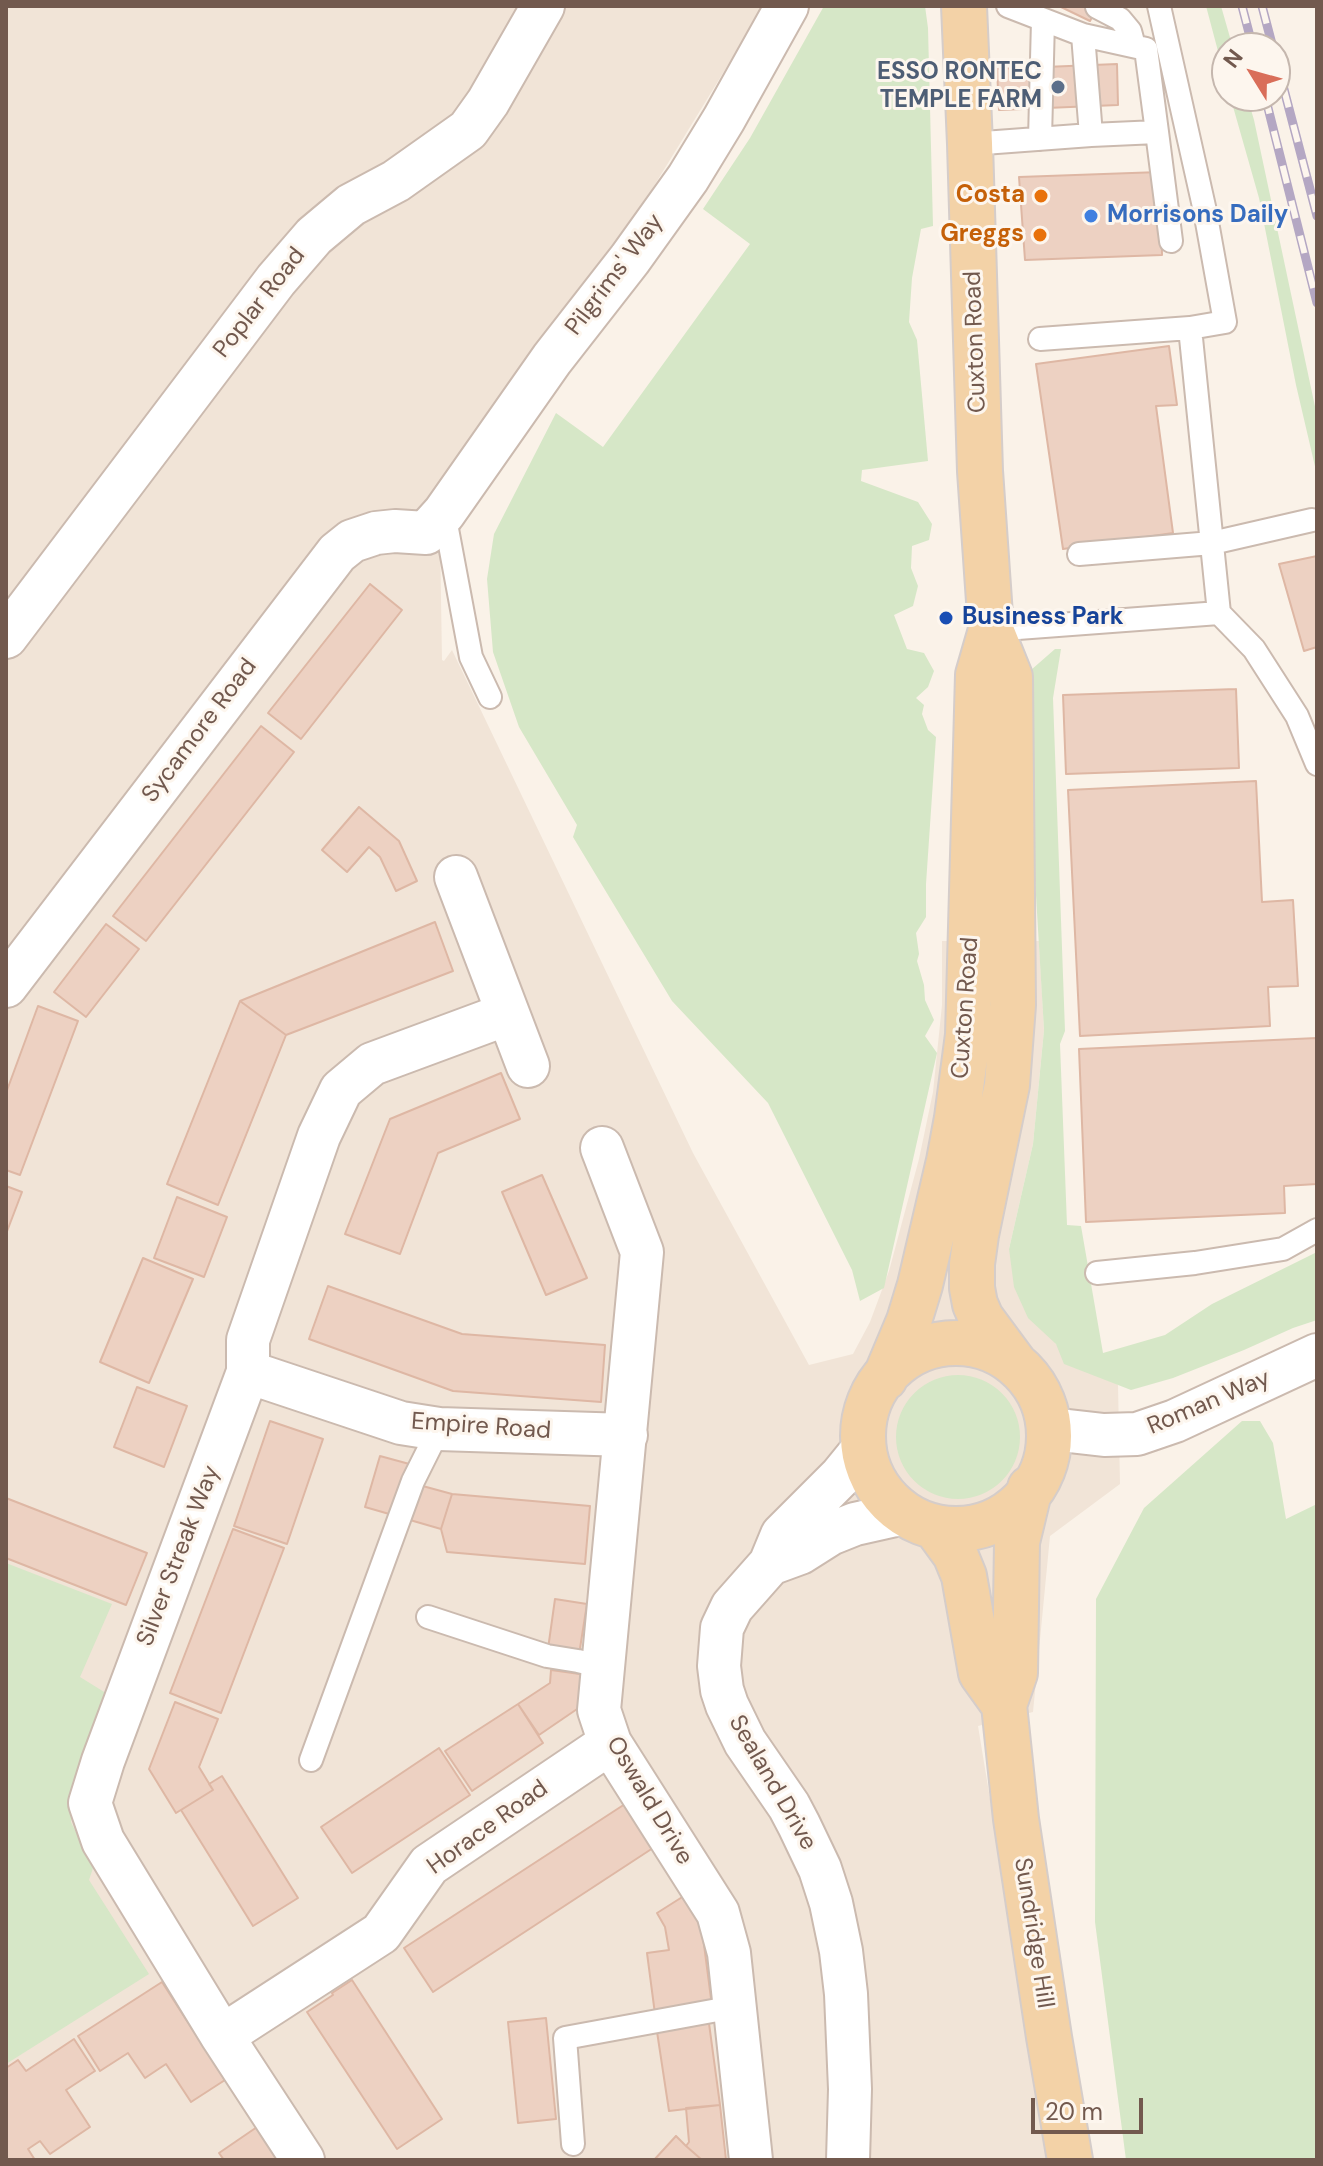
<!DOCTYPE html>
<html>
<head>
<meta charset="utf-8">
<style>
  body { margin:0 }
  #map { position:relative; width:1323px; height:2166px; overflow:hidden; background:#faf2e8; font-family:"DM Sans",sans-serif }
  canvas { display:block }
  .frame { position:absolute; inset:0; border:8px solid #72594e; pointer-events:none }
  .north { position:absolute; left:1211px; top:32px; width:80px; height:80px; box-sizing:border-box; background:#fdf6ee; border:2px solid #c5b7ae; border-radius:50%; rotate:307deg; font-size:22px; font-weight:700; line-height:32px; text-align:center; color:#72594e }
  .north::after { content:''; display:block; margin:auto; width:28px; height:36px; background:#d96e59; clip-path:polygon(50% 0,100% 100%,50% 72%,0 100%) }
  .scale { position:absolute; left:1031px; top:2098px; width:112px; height:36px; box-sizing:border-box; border:4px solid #72594e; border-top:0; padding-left:10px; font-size:24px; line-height:28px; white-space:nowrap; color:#72594e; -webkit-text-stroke:6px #fdf6ee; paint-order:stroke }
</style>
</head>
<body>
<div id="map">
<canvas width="1323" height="2166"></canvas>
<div class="frame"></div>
<div class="north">N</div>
<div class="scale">20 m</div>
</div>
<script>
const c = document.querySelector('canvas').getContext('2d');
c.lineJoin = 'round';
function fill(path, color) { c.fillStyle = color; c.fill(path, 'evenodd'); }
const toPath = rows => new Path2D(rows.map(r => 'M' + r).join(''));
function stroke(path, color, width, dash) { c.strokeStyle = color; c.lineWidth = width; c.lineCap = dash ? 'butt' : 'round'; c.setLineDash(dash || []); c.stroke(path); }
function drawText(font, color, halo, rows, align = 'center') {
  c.font = font + ' "DM Sans",sans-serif'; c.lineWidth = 6; c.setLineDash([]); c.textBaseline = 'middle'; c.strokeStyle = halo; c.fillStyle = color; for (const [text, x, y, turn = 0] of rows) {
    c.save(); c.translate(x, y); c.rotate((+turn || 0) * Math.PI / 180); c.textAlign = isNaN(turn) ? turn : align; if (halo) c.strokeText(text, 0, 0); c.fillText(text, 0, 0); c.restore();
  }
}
const residential = toPath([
  [6,6,764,6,440,536,442,660,444,661,452,650,693,1153,809,1365,853,1354,870,1322,889,1271,919,1159,933,1092,942,1005,942,941,1039,941,1044,1030,1033,1144,1009,1249,1056,1344,1118,1385,1120,1484,1050,1536,1033,1712,978,1726,1024,2005,1046,2160,6,2160]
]);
const green = toPath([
  [824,6,925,6,928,28,933,226,921,229,912,278,909,322,917,340,928,461,862,470,861,481,918,502,932,524,929,540,912,546,911,568,918,586,913,606,894,615,907,649,924,653,934,671,928,687,916,698,924,705,922,714,928,730,936,737,926,884,926,917,916,933,919,954,917,961,924,985,925,1000,934,1020,925,1036,937,1053,884,1288,860,1301,852,1270,768,1103,672,1001,573,837,577,825,519,727,493,652,487,579,494,534,556,413,603,447,750,244,703,209,750,138],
  [1206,6,1221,6,1233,48,1227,48,1227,85],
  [1230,96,1247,96,1254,120,1317,416,1317,475,1296,385,1259,198],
  [1055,649,1061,649,1053,698,1065,1031,1060,1044,1067,1225,1081,1226,1103,1353,1165,1335,1212,1304,1317,1252,1317,1320,1293,1328,1244,1350,1173,1378,1131,1390,1064,1364,1056,1344,1028,1318,1014,1287,1009,1249,1033,1144,1044,1030,1023,677],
  '896 1437a62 62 0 1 1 124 0a62 62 0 1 1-124 0Z',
  [1242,1421,1260,1421,1273,1443,1286,1519,1317,1504,1317,2160,1126,2160,1095,1922,1096,1599,1144,1508],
  [6,1563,112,1604,80,1677,109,1695,76,1778,71,1822,93,1868,89,1880,149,1974,6,2064]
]);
const building = toPath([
  [1059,6,1098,6,1090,21,1059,6],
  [1117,64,1118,105,999,110,997,69,1117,64],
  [1160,172,1162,255,1025,260,1019,177,1160,172],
  [1169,346,1177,405,1156,406,1173,533,1063,549,1036,364,1169,346],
  [1317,556,1317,647,1304,651,1279,564,1317,556],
  [370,584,402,610,301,739,268,713,370,584],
  [1236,689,1239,768,1066,774,1063,695,1236,689],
  [261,726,294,752,146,941,113,916,261,726],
  [1256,781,1262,902,1293,900,1298,986,1268,987,1270,1026,1080,1036,1068,790,1256,781],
  [359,807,399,841,417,881,396,891,380,857,369,847,347,872,322,850,359,807],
  [435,922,453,971,286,1035,240,1001,435,922],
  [106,924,139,949,86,1017,54,992,106,924],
  [240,1001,286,1035,218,1205,167,1184,240,1001],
  [38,1006,78,1021,20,1175,6,1170,6,1093,38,1006],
  [1317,1038,1317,1184,1284,1186,1285,1213,1086,1222,1079,1049,1317,1038],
  [501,1073,520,1119,438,1153,400,1254,345,1234,390,1119,501,1073],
  [542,1175,587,1278,546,1295,502,1192,542,1175],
  [6,1186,22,1192,6,1234,6,1186],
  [177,1197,227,1217,204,1277,154,1258,177,1197],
  [143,1258,193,1279,149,1383,100,1362,143,1258],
  [328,1286,462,1334,605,1345,601,1402,453,1391,309,1339,328,1286],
  [137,1387,187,1406,164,1467,114,1447,137,1387],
  [270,1421,323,1439,287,1544,234,1526,270,1421],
  [380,1456,413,1465,408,1482,452,1494,441,1529,365,1507,380,1456],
  [452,1494,590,1506,585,1564,447,1552,441,1529,452,1494],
  [6,1498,147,1553,126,1605,6,1558,6,1498],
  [233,1529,284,1548,221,1713,170,1693,233,1529],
  [555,1599,587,1604,578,1661,547,1656,555,1599],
  [551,1670,587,1675,583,1705,539,1735,518,1704,550,1683,551,1670],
  [175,1702,218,1719,199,1767,213,1790,176,1813,149,1769,175,1702],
  [518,1704,543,1743,472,1791,445,1751,518,1704],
  [439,1748,470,1795,352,1873,321,1827,439,1748],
  [222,1776,298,1898,253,1926,181,1810,213,1790,209,1784,222,1776],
  [625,1804,653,1848,433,1992,404,1948,625,1804],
  [687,1894,700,1914,712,2006,655,2014,647,1953,669,1950,665,1927,657,1913,687,1894],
  [352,1980,442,2119,397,2149,307,2012,333,1995,332,1993,352,1980],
  [162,1982,225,2080,191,2102,166,2064,145,2078,128,2053,100,2071,78,2036,162,1982],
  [708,2016,720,2105,669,2111,656,2025,708,2016],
  [546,2018,556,2119,518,2123,508,2022,546,2018],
  [74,2039,95,2071,66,2090,90,2127,50,2154,40,2141,28,2149,35,2160,6,2160,6,2068,18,2060,26,2071,74,2039],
  [720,2105,726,2160,702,2160,686,2146,689,2142,686,2108,720,2105],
  [257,2127,280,2160,224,2160,219,2153,257,2127],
  [676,2136,686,2146,702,2160,654,2160,676,2136]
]);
const lane = toPath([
  [1159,6,1205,211,1225,322,1190,328],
  [1097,7,1120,19,1130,31,1134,46],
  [1083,35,1146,49,1157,132,1091,135],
  [1157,132,1171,241],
  [1040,139,1043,20],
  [970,144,1091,135,1083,35,1008,6],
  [1040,339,1190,328,1219,613],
  [444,513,471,657,490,697],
  [1079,554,1212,543,1312,520],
  [991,630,1219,613,1254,649,1297,716,1317,764],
  [1097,1273,1195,1263,1283,1249,1317,1230],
  [428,1617,547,1656,578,1661,604,1667],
  [311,1760,413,1481,439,1429],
  [573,2144,565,2038,734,2007]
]);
const street = toPath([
  [6,637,276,280,314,236,351,205,396,181,468,130,488,102,543,6],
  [456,877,528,1066],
  [6,986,337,553,352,541,376,533,395,531,426,533,444,513,552,359,630,259,688,178,724,119,787,6],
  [602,1148,642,1252,599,1710,610,1743,718,1913,729,1953,751,2160],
  [248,1372,401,1423,439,1429,626,1435],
  [1051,1429,1104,1435,1137,1434,1175,1421,1317,1355],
  [770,1564,800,1553,830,1534,855,1524,904,1513],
  [222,2036,381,1933,429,1865,610,1743],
  [303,2160,222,2036,103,1841,90,1803,103,1761,248,1372,248,1340,319,1136,341,1090,372,1064,507,1014],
  [848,2160,850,2089,846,1994,841,1951,831,1903,820,1869,799,1825,789,1806,745,1742,727,1705,722,1690,719,1666,722,1628,732,1607,770,1564,782,1535,841,1476,863,1449]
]);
const primary = toPath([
  [964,6,970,144,980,471,991,630,1010,677,1013,1005,1007,1085,976,1235,972,1264,972,1288,975,1304,981,1318,1015,1364],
  '863 1436a93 93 0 1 1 186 0a93 93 0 1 1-186 0Z',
  [885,1378,909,1321,920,1285,949,1161,957,1118,968,1035,978,675,991,630],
  [1030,1488,1017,1542,1015,1673,1004,1705,1016,1819,1049,2037,1070,2160],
  [936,1528,955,1554,964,1576,981,1673,1004,1705]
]);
const rail = toPath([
  [1242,6,1253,48],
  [1262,6,1273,48],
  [1275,55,1317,216],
  [1265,96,1317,303]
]);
const markers = [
  [1058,87,8,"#5c6f8a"],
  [1041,196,8,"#e8710a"],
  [1091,216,8,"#3f7fe0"],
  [1040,235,8,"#e8710a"],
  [946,618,8,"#1a4fb4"]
];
const serviceNames = [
  ["ESSO RONTEC",1042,73],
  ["TEMPLE FARM",1042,101]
];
const foodNames = [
  ["Costa",1025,196],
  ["Greggs",1024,235]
];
const shopNames = [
  ["Morrisons Daily",1107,216]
];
const streetNames = [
  ["Pilgrims' Way",615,275,-53],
  ["Poplar Road",260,303,-52],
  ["Cuxton Road",976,342,-92],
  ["Sycamore Road",200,731,-53],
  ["Cuxton Road",966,1008,-86],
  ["Roman Way",1209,1403,-23],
  ["Empire Road",481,1427,4],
  ["Silver Streak Way",179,1556,-69],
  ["Sealand Drive",772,1783,60],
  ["Oswald Drive",649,1801,59],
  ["Horace Road",488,1828,-36],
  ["Sundridge Hill",1033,1933,81]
];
const transitNames = [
  ["Business Park",962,618]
];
fill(residential, '#f1e4d7');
fill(green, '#d6e7c7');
fill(building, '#edd1c2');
stroke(building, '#deb7a4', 2);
stroke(lane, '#cbbaaf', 26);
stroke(street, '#cbbaaf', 46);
stroke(primary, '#d5cdca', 48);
stroke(lane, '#fff', 22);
stroke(street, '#fff', 42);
stroke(primary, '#f3d2a7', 44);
stroke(rail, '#b4a7c3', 9);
stroke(rail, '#fdf6ee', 6, [18]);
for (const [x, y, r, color] of markers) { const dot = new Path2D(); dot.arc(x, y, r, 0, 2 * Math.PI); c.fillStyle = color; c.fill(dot); stroke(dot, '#fdf6ee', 3); }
drawText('bold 24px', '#4e5e75', '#fdf6ee', serviceNames, 'right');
drawText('bold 24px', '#c56008', '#fdf6ee', foodNames, 'right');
drawText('bold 24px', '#366cbe', '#fdf6ee', shopNames, 'left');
drawText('24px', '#72594e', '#fdf6ee', streetNames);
drawText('bold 24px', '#164399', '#fdf6ee', transitNames, 'left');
</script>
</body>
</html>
